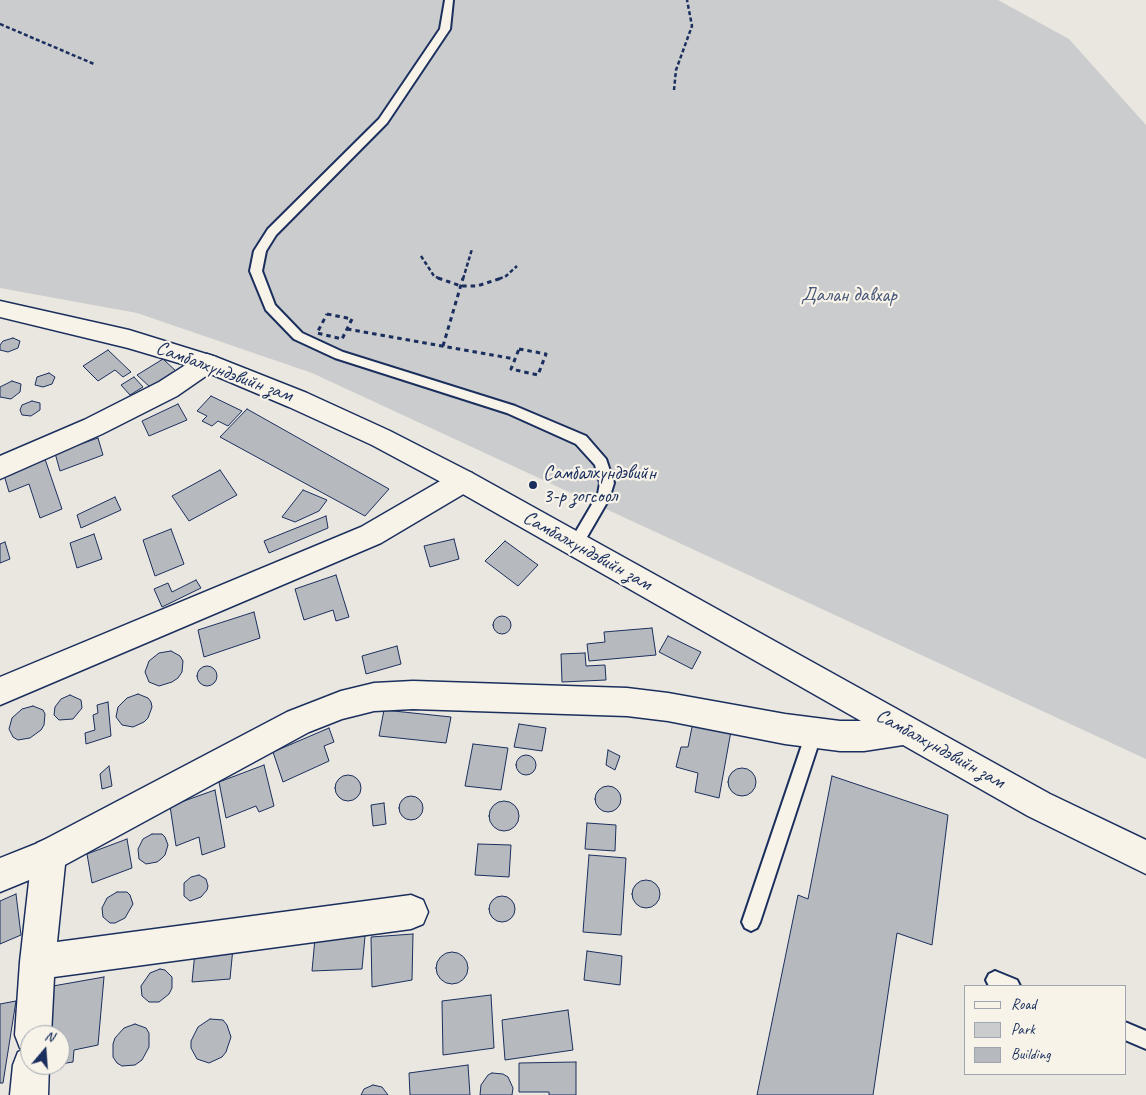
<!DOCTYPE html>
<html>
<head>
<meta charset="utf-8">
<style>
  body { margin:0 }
  #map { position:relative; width:1146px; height:1095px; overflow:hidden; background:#eae7e0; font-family:Caveat,sans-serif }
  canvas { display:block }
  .legend { position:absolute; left:964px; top:985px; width:162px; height:90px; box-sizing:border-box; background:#f7f3e8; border:1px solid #9fa5b1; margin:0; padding:6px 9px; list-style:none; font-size:15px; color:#1b2f5e }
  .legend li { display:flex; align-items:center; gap:10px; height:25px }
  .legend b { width:25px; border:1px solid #9fa5b1 }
  .north { position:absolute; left:20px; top:1025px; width:50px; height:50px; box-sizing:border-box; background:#f7f3e8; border:1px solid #9fa5b1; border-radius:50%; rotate:18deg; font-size:14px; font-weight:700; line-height:20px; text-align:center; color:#1b2f5e }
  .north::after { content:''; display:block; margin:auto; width:18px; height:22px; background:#1b2f5e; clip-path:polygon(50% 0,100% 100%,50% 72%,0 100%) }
</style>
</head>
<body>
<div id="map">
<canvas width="1146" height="1095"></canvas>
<ul class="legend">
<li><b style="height:6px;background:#f7f3e8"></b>Road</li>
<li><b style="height:14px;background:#cbcccd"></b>Park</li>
<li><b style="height:14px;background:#b6babf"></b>Building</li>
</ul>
<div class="north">N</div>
</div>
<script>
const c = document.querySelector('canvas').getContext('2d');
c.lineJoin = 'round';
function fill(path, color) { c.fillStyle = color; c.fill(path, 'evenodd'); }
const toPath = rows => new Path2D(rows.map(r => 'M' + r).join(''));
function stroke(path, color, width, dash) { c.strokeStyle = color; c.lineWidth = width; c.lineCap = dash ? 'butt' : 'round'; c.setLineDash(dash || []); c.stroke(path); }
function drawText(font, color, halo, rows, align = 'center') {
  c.font = font + ' Caveat,sans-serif'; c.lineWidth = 4.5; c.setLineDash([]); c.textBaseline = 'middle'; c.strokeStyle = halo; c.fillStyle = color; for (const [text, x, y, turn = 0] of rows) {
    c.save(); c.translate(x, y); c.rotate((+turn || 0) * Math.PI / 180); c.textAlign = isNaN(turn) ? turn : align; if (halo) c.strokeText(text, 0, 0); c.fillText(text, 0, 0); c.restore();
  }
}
const green = toPath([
  [0,0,998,0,1069,39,1146,125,1146,759,312,373,137,313,0,288]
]);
const building = toPath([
  [13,338,20,341,18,348,8,352,0,350,0,345,3,341,13,338],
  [108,350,131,372,123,377,115,370,98,381,83,366,108,350],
  [163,359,177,372,151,388,137,375,163,359],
  [49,373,55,377,52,384,43,387,35,385,37,377,49,373],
  [134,377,143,387,130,395,121,385,134,377],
  [12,381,21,384,20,392,11,399,0,397,0,387,12,381],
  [211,396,242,411,228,426,218,421,212,426,202,421,207,416,197,411,211,396],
  [32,401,40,403,40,410,31,416,22,415,20,410,22,405,32,401],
  [178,404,187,420,149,436,142,421,178,404],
  [247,409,389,489,365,516,220,437,247,409],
  [98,438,103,455,60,471,55,453,98,438],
  [45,459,62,509,40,518,29,484,9,492,4,475,45,459],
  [220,470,237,495,189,521,172,496,220,470],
  [303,490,327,500,319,511,295,522,282,517,303,490],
  [115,497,121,510,81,528,77,515,115,497],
  [326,516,328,528,269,553,264,541,326,516],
  [171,529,184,564,155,576,143,540,171,529],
  [94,534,102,559,77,568,70,543,94,534],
  [454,539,459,559,430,567,424,546,454,539],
  [505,541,538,565,518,586,485,561,505,541],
  [5,542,10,559,0,563,0,544,5,542],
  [336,575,349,617,336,621,333,610,304,620,295,589,336,575],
  [196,580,201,588,162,607,154,589,168,583,172,592,196,580],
  [254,612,260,638,204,657,198,630,254,612],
  '493 625a9 9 0 1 1 18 0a9 9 0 1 1-18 0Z',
  [652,628,656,655,589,661,587,644,605,642,604,632,652,628],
  [668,636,701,652,692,669,659,652,668,636],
  [397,646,401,664,366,674,362,656,397,646],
  [171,651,180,656,183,661,182,672,178,678,172,682,159,686,149,682,145,672,149,661,159,653,171,651],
  [585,653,586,666,605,665,606,680,562,682,561,654,585,653],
  '197 676a10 10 0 1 1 20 0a10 10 0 1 1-20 0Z',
  [138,694,148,698,151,702,152,707,148,718,144,722,133,727,122,725,116,717,118,707,127,698,138,694],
  [70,695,81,700,82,708,73,719,59,720,54,715,55,707,61,699,70,695],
  [108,702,111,736,86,744,85,733,95,730,93,715,98,713,97,705,108,702],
  [33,706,43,710,45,714,44,725,41,730,30,738,18,740,13,737,9,729,12,718,22,709,33,706],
  [384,710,451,717,446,743,379,736,384,710],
  [693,722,731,731,719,798,695,792,698,773,676,767,681,747,688,747,693,722],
  [519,724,546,728,542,751,514,747,519,724],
  [329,728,334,742,324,746,329,761,283,782,273,752,329,728],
  [473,744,508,748,501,790,465,786,473,744],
  [608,750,620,756,615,770,606,765,608,750],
  '516 765a10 10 0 1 1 20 0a10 10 0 1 1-20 0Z',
  [264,765,274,806,259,812,256,806,226,818,219,782,264,765],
  [109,766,112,786,102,789,100,774,109,766],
  '728 782a14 14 0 1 1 28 0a14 14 0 1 1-28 0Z',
  '335 788a13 13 0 1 1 26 0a13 13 0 1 1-26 0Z',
  [832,776,948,815,932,945,897,933,873,1095,757,1095,798,895,808,899,832,776],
  '595 799a13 13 0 1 1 26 0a13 13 0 1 1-26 0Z',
  [215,790,225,847,202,855,199,837,176,846,170,806,215,790],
  '399 808a12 12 0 1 1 24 0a12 12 0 1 1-24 0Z',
  '489 816a15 15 0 1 1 30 0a15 15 0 1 1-30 0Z',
  [384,803,386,824,373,826,371,805,384,803],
  [587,823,616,825,615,851,585,849,587,823],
  [152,834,162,834,165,837,168,845,165,855,161,859,157,862,146,864,139,859,138,849,143,839,152,834],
  [127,839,132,868,92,883,87,854,127,839],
  [478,844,511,845,509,877,475,875,478,844],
  [589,855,626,858,621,935,583,932,589,855],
  [199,875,206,879,208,886,207,890,201,897,190,901,184,896,184,883,191,877,199,875],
  '632 894a14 14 0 1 1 28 0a14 14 0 1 1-28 0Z',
  [117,892,127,892,130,895,133,904,125,918,115,923,110,923,103,917,102,908,107,898,117,892],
  [16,894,21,935,0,944,0,901,16,894],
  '489 909a13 13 0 1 1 26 0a13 13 0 1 1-26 0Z',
  [413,934,412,980,372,987,371,937,413,934],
  [365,936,362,969,312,971,315,938,365,936],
  [233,948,230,979,192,982,195,952,233,948],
  [587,951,622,956,620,985,584,980,587,951],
  '436 968a16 16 0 1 1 32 0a16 16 0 1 1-32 0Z',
  [160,969,165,970,172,977,172,988,169,994,159,1002,149,1002,142,996,141,986,150,973,160,969],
  [104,977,98,1045,74,1050,73,1062,60,1064,60,1035,48,1035,53,986,104,977],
  [491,995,494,1048,443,1055,442,1001,491,995],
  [16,1001,3,1083,0,1083,0,1004,16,1001],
  [568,1010,573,1050,505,1060,502,1020,568,1010],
  [210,1019,223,1020,227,1025,231,1037,226,1052,222,1057,209,1063,197,1059,191,1048,191,1041,198,1027,210,1019],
  [135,1024,146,1028,149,1033,149,1047,142,1060,135,1065,122,1066,117,1063,113,1057,113,1044,115,1038,124,1028,135,1024],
  [576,1062,576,1095,549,1095,549,1092,519,1092,519,1063,576,1062],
  [468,1065,470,1095,410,1095,409,1073,468,1065],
  [492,1073,503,1074,508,1077,513,1088,512,1095,480,1095,481,1085,488,1075,492,1073],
  [373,1085,382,1087,388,1095,361,1095,364,1089,373,1085]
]);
const pathFar1 = toPath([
  [0,24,94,64],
  [674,90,676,70,692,26,687,0],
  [421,256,434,276,440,279],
  [463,279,472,249],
  [499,279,506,276,517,266]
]);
const path = toPath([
  [438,278,461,286,477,286,502,278],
  [327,314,352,319,342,339,317,333,327,314],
  [347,329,515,359],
  [443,346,463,278],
  [519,349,546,354,538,375,511,369,519,349]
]);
const service = toPath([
  [445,0,453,0,450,29,387,123,276,235,266,251,262,271,275,305,302,333,343,352,515,406,586,436,606,459,614,483,609,499,580,549,575,551,570,549,568,545,598,494,600,483,595,465,576,444,507,413,335,358,294,339,266,310,250,271,254,251,268,229,379,119,440,29,445,0],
  [814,726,819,728,822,733,760,922,757,928,751,931,745,928,742,922,806,733,809,728,814,726],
  [995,971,1017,980,1020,986,989,986,986,980,989,974,995,971],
  [1125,1022,1146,1031,1146,1049,1125,1040,1125,1022]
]);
const minor = toPath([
  [207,354,216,357,219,363,216,369,177,396,102,434,0,479,0,456,84,420,159,382,198,357,207,354],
  [463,470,472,473,476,481,472,489,381,543,0,705,0,677,361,527,454,473,463,470],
  [49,838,61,843,66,855,57,942,411,895,423,900,428,912,423,924,411,929,54,977,51,1035,30,1035,30,1065,49,1065,48,1095,10,1095,13,1065,18,1052,24,1049,20,1048,15,1035,20,962,32,855,37,843,49,838]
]);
const tertiary = toPath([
  [0,301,129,330,216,357,307,393,390,431,472,473,1050,794,1146,840,1146,874,1028,816,903,745,864,751,840,751,785,744,668,721,627,716,413,709,374,711,342,719,309,732,61,867,0,892,0,858,38,843,287,712,341,691,374,683,413,681,627,688,668,693,785,714,840,721,861,721,454,489,372,445,289,407,199,369,128,348,0,317,0,301]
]);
const markers = [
  [533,485,5,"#1b2f5e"]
];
const parkNames = [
  ["Далан давхар",849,296]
];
const streetNames = [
  ["Самбалхүндэвийн зам",224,372,20],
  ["Самбалхүндэвийн зам",587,551,29],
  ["Самбалхүндэвийн зам",940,749,29]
];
const poiNames = [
  ["Самбалхүндэвийн",543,474],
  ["3-р зогсоол",543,497]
];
fill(green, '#cbcccd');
fill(building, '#b6babf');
stroke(building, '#1b2f5e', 1);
stroke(service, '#1b2f5e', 4);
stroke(minor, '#1b2f5e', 3);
stroke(tertiary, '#1b2f5e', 3);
stroke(pathFar1, '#1b2f5e', 2.5, [4, 2.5]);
stroke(path, '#1b2f5e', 3, [4.5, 4]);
fill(service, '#f7f3e8');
fill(minor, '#f7f3e8');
fill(tertiary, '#f7f3e8');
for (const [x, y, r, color] of markers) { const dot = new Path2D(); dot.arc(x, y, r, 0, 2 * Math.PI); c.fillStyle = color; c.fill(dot); stroke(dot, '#f7f3e8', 2); }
drawText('20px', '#47567a', '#f7f3e8', parkNames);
drawText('20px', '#1b2f5e', '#f7f3e8', streetNames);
drawText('20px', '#1b2f5e', '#f7f3e8', poiNames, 'left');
</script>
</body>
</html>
